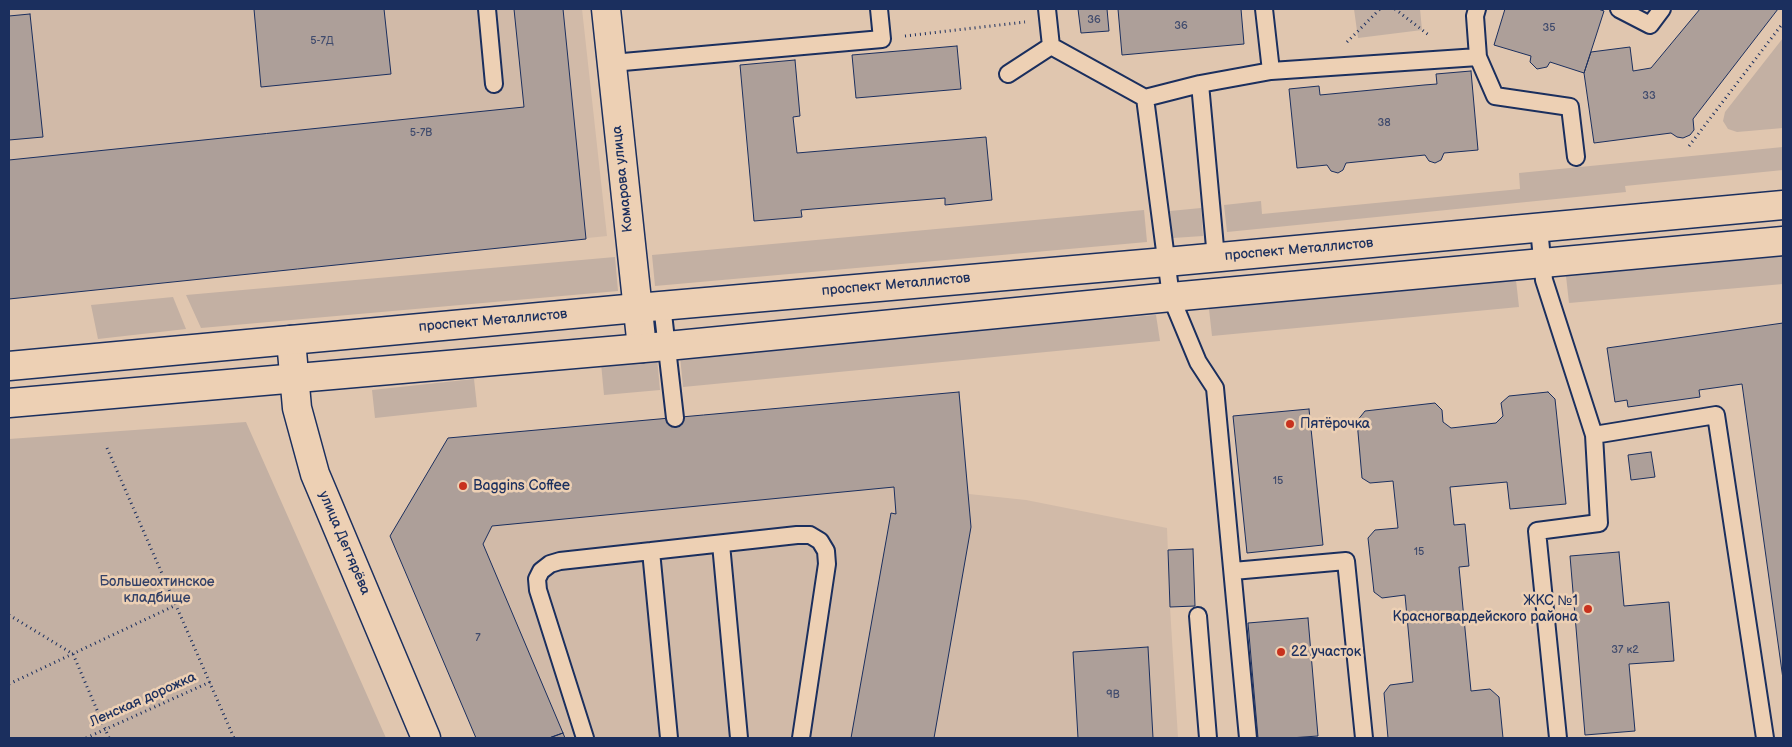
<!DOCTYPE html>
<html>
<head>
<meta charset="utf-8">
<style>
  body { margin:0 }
  #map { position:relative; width:1792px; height:747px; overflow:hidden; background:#e0c6af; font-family:"Balsamiq Sans",sans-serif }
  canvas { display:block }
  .frame { position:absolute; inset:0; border:10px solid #1b2f5e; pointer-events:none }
</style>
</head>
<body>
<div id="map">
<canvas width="1792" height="747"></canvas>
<div class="frame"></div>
</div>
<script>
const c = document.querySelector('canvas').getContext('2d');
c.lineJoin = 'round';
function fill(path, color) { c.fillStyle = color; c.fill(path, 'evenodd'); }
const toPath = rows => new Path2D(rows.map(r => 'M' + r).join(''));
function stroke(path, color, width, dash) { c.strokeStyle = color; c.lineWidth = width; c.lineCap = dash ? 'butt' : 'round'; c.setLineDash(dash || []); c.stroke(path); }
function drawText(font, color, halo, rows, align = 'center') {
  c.font = font + ' "Balsamiq Sans",sans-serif'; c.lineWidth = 5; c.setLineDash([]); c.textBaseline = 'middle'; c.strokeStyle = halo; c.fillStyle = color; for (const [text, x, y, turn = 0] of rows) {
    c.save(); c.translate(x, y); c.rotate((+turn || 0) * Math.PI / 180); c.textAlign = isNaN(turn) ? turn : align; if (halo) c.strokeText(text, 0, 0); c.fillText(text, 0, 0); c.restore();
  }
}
const built = toPath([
  [9,9,582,9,607,236,9,298],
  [959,392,969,494,1026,500,1167,528,1170,607,1178,738,476,738,390,536,448,438]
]);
const green = toPath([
  [1354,9,1420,9,1422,30,1358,38],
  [1783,38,1783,128,1737,132,1728,129,1723,121,1725,112],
  [1783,147,1783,170,1625,186,1626,192,1227,232,1224,205,1261,201,1262,214,1520,189,1519,173],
  [1201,208,1203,236,1173,238,1170,211],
  [1144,210,1147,242,655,286,652,255],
  [1783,256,1783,284,1569,303,1566,276],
  [615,257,618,291,201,328,186,295],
  [1516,280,1519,307,1212,336,1209,309],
  [173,297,186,329,98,339,91,305],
  [1156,315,1160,341,683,387,680,356],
  [657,358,660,390,604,395,601,363],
  [474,379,477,407,375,418,372,390],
  [246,422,386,738,9,738,9,439]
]);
const building = toPath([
  [254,9,384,9,391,74,261,87,254,9],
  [514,9,563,9,586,239,9,299,9,160,524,107,514,9],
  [1078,9,1107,9,1109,31,1081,33,1078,9],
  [1118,9,1241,9,1244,44,1122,55,1118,9],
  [1505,9,1598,9,1604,11,1584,73,1550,62,1547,67,1537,69,1530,62,1531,56,1494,45,1505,9],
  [1700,9,1778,9,1693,119,1694,130,1690,135,1683,138,1677,137,1671,133,1594,143,1584,73,1591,52,1630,47,1633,71,1651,68,1700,9],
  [30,14,43,137,9,140,9,16,30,14],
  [957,46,961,89,856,98,852,55,957,46],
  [795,60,800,116,793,117,797,153,986,137,992,200,945,205,945,198,801,210,802,217,754,221,740,65,795,60],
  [1471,71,1478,150,1444,153,1441,160,1435,163,1429,161,1425,155,1346,163,1343,170,1338,173,1331,171,1327,165,1297,168,1289,89,1319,86,1320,95,1424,85,1437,84,1436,74,1471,71],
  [1783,323,1783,679,1742,384,1699,390,1700,397,1628,407,1627,400,1615,402,1607,348,1783,323],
  [959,392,971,527,934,738,851,738,891,513,896,514,894,487,492,526,483,544,563,733,549,738,476,738,390,536,448,438,959,392],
  [1548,392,1555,399,1566,504,1510,509,1507,482,1450,487,1454,525,1465,524,1469,566,1459,567,1471,691,1490,689,1499,697,1503,738,1388,738,1384,693,1390,685,1413,682,1405,595,1382,598,1374,592,1368,538,1375,530,1398,528,1393,481,1370,483,1362,478,1357,421,1365,411,1435,403,1442,410,1443,422,1451,428,1496,423,1503,416,1501,403,1509,396,1548,392],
  [1309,409,1323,545,1247,553,1233,416,1309,409],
  [1651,452,1655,477,1631,480,1628,455,1651,452],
  [1193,549,1195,606,1170,607,1168,550,1193,549],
  [1619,552,1624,606,1669,602,1674,661,1629,664,1635,731,1585,735,1570,556,1619,552],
  [1308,618,1318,736,1290,738,1258,738,1248,623,1308,618],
  [1148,647,1153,738,1078,738,1073,652,1148,647],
  [563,733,565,738,549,738,563,733]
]);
const path = toPath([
  [1395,9,1430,36],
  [905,36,1025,22],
  [1347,42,1380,9],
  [1689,146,1783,23],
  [107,448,234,738],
  [9,615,73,654,109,738],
  [9,684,176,605],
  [86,738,210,682]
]);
const service = toPath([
  [487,9,494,84],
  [1047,9,1051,46,1145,98,1200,84],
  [1264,9,1271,71],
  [1477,9,1475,16,1478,57,1495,96,1570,107,1576,157],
  [1619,9,1650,25,1662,9],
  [612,63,882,39,879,9],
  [1008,74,1051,46],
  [1145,98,1171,297,1198,362,1215,388,1248,738],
  [1539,228,1544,280,1594,435,1716,415,1765,738],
  [1216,258,1200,84,1271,71,1478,57],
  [662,305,675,418],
  [721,544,739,738],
  [651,551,669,738],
  [1233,571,1346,561,1364,738],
  [1198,616,1208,738],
  [585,738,538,590,537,579,541,571,550,564,560,561,797,535,810,535,820,541,826,551,827,564,801,738],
  [1558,738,1537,531,1599,523,1594,435]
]);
const minor = toPath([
  [606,9,642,348],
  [291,340,297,408,315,474,426,738]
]);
const tertiary = toPath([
  [9,366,637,308,1166,262,1783,205],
  [9,403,667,346,1171,297,1783,241]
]);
const markers = [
  [1290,424,5,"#c8321e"],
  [463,486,5,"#c8321e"],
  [1588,609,5,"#c8321e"],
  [1281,652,5,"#c8321e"]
];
const numberNames = [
  ["36",1094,20],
  ["36",1181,26],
  ["35",1549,28],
  ["5-7Д",322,41],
  ["33",1649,96],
  ["38",1384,123],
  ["5-7В",421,133],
  ["15",1278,481],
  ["15",1419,552],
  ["7",478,638],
  ["37 к2",1625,650],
  ["9В",1113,695]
];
const streetNames = [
  ["Комарова улица",623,179,-96],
  ["проспект Металлистов",1299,250,-5],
  ["проспект Металлистов",896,285,-5],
  ["проспект Металлистов",493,321,-5],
  ["улица Дегтярёва",344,543,67],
  ["Ленская дорожка",143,700,-24]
];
const poiNames = [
  ["Пятёрочка",1300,424],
  ["Baggins Coffee",473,486],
  ["ЖКС №1",1578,601,"right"],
  ["Красногвардейского района",1578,617,"right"],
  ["22 участок",1291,652]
];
const parkNames = [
  ["Большеохтинское",157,582],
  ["кладбище",157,598]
];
fill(built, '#d1baa8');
fill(green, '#c3b0a3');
fill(building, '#ad9f99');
stroke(building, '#1b2f5e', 1);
stroke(service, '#1b2f5e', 20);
stroke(minor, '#1b2f5e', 31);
stroke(tertiary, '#1b2f5e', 31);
stroke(path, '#1b2f5e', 3, [1, 4]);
stroke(service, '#edd0b4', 16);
stroke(minor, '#edd0b4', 28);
stroke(tertiary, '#edd0b4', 28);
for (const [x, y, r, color] of markers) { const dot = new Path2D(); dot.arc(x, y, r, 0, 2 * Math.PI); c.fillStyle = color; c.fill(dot); stroke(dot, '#edd0b4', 2); }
drawText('11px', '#404b6d', null, numberNames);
drawText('14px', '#1b2f5e', '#edd0b4', streetNames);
drawText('14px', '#1b2f5e', '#edd0b4', poiNames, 'left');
drawText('14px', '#344268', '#edd0b4', parkNames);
</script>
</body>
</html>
